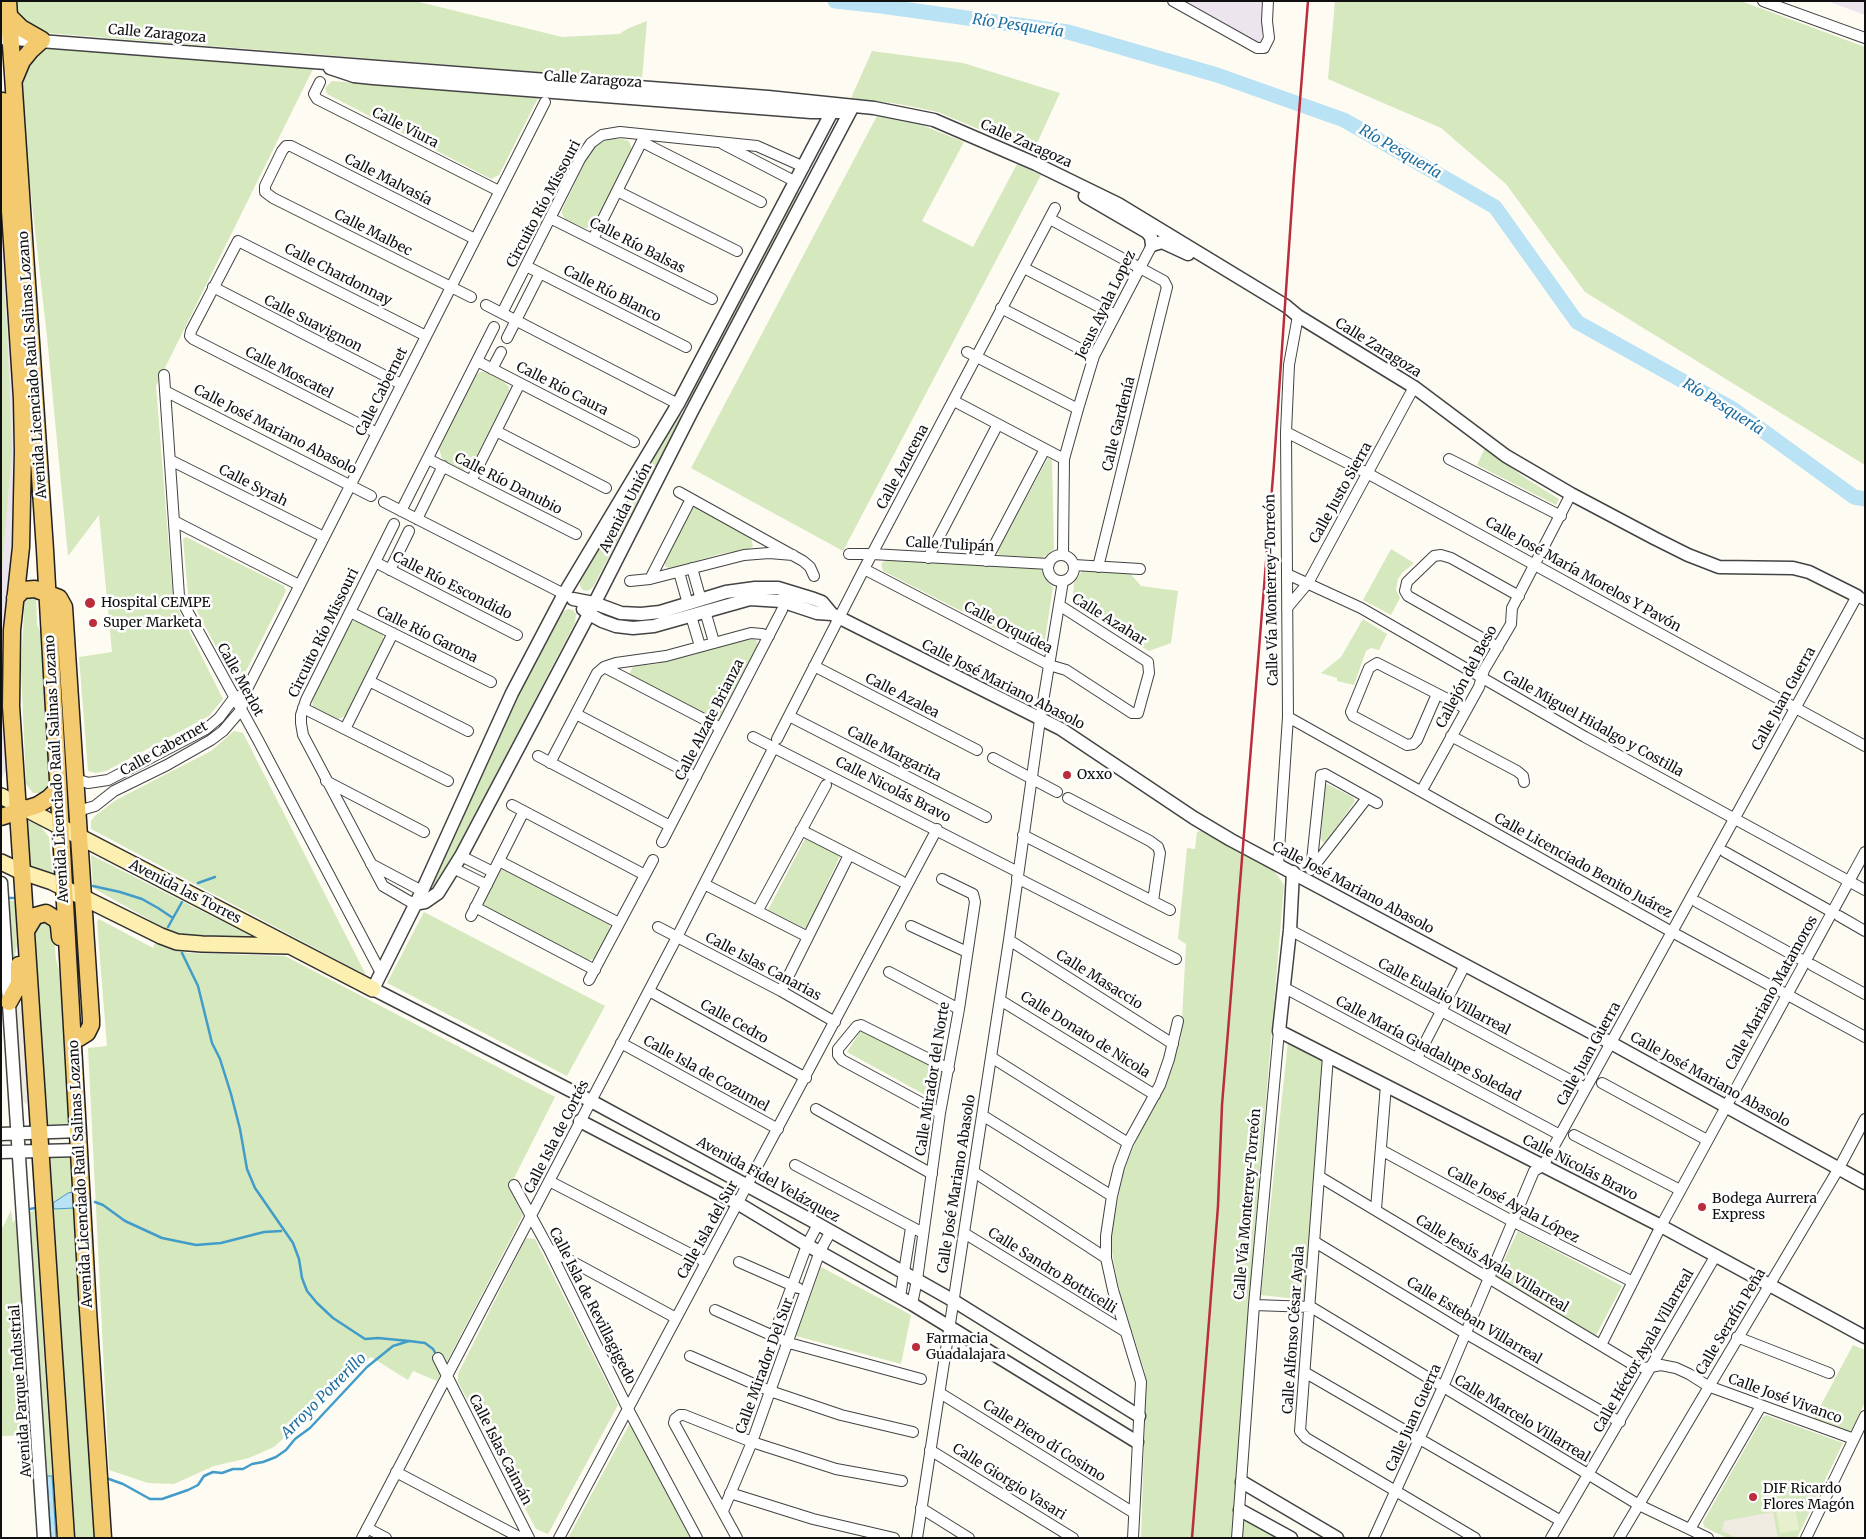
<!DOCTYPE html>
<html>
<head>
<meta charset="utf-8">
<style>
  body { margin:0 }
  #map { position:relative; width:1866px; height:1539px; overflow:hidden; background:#fefbf3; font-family:Merriweather,serif }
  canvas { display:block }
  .frame { position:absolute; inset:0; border:2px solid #101010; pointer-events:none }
</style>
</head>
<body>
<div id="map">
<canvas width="1866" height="1539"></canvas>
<div class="frame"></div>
</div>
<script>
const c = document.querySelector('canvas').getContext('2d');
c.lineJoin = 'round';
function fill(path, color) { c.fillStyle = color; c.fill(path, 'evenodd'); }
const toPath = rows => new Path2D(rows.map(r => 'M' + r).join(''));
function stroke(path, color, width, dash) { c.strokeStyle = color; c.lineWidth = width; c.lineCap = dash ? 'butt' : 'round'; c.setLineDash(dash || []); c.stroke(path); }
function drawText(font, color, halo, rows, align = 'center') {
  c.font = font + ' Merriweather,serif'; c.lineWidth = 5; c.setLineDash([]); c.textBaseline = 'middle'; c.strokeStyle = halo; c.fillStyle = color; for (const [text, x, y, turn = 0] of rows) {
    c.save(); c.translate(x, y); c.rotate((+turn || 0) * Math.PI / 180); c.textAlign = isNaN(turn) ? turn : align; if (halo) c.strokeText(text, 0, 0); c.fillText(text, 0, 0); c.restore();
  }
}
const industrial = toPath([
  [1170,1,1265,1,1261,46],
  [1827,1,1865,1,1865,15],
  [1,144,19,448,17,493,6,625,4,732,6,770,1,780]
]);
const green = toPath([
  [14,1,415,1,562,37,619,34,629,28,647,21,642,80,46,33,37,31,15,13],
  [1335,1,1741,1,1865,47,1865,465,1585,292,1506,184,1441,128,1328,79],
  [46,48,313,69,156,386,173,599,223,699,209,716,106,771,96,773,88,771,79,657,112,652,99,515,68,556,47,337,19,88,24,69,40,49],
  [872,51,963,63,1060,93,1033,152,938,112,899,104,851,98],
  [332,81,538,98,499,175,491,179,327,94,325,88],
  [877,116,924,126,964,142,922,221,973,247,1017,164,1041,175,843,551,691,468],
  [610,139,622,139,629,141,632,150,593,227,585,228,566,220,562,214,562,210,590,152,596,145],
  [798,192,800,194,691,402,688,402,687,399],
  [1,248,7,332,12,450,1,581],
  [480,372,486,372,504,382,509,387,509,391,472,465,468,469,462,470,442,459,439,448,476,375],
  [680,413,683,416,593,587,588,591,583,590,580,586,580,580,630,499],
  [1485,448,1525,478,1559,499,1556,505,1477,465],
  [1048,458,1052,460,1054,549,1042,558,999,555,997,553,999,548],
  [693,508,698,508,751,538,753,546,749,549,720,554,671,568,666,567,664,562],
  [186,537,284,586,286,591,240,683,235,683,188,594,183,539],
  [1391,549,1414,563,1402,573,1398,579,1396,590,1400,598,1391,615,1363,600],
  [886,560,1041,569,1046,580,1053,587,1044,646,1040,649,1035,649,883,571,881,564],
  [1082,571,1129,572,1141,586,1178,591,1171,643,1149,651,1072,604,1074,583],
  [25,594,36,595,37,625,43,637,49,781,46,790,40,793,33,793,26,784,21,668],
  [568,609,573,610,576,614,575,623,435,891,431,891,431,888,524,681,561,613],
  [1363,619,1387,634,1379,650,1371,648,1366,651,1354,685,1337,681,1337,678,1321,673,1341,657],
  [354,621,359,622,382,633,384,640,345,716,338,719,316,710,313,707,312,699,350,623],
  [752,638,756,640,758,645,720,719,711,718,632,676,630,673,633,666,656,664],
  [234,731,243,733,366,975,91,829,91,821,95,816,116,800,211,751],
  [1327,784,1353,797,1355,801,1327,841,1323,843,1321,839,1324,787],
  [29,821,40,826,49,837,52,872,51,874,33,869,30,865,27,822],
  [1203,830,1273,869,1284,885,1256,1218,1234,1511,1231,1538,1141,1538,1146,1381,1144,1369,1122,1301,1115,1269,1111,1245,1112,1229,1124,1170,1139,1134,1163,1091,1181,1038,1186,944,1178,939,1187,848,1195,849,1197,832],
  [806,837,841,854,806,929,768,910],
  [91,855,255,938,256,938,185,936,166,929,93,888],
  [501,869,506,870,609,923,610,931,594,959,588,960,487,908,484,905,485,899],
  [8,901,15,901,17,945,14,960,14,982],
  [424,912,605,1006,567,1076,387,983],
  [42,919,53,927,56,959,61,977,69,1124,48,1125,34,926],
  [99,919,153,948,155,943,188,953,285,956,555,1097,509,1188,523,1215,437,1381,413,1371,408,1380,371,1357,274,1447,249,1458,214,1466,174,1484,148,1483,109,1470,88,1048,107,1046,97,922],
  [862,1029,942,1070,938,1102,847,1052],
  [1288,1041,1323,1059,1305,1300,1261,1295],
  [71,1155,95,1538,74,1538,50,1156],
  [11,1210,13,1223,16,1218,30,1435,1,1436,1,1227,3,1227],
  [35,1210,43,1340,52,1476,47,1476,30,1212],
  [1518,1231,1622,1286,1595,1337,1496,1277],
  [526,1238,535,1239,618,1405,548,1534,536,1529,458,1382,458,1374],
  [821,1267,911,1315,901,1364,796,1336],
  [1853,1345,1865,1350,1865,1402,1852,1430,1848,1432,1813,1420],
  [1766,1415,1843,1443,1797,1538,1727,1538,1704,1527,1703,1522,1763,1417],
  [631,1421,691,1538,568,1538],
  [1243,1517,1279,1538,1242,1538]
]);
const pitch = toPath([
  [1794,1500,1799,1530,1780,1533,1775,1503]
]);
const plaza = toPath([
  [21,991,28,1102,27,1104,23,1102,16,1003],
  [1773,1512,1778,1538,1737,1538,1722,1531,1724,1521]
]);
const water = toPath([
  [73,1192,74,1208,54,1209,53,1203,68,1193,73,1192],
  [47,1476,52,1476,56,1538,51,1538,47,1476]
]);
const stream = toPath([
  [198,883,215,877],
  [93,886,120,892,142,899,158,908,173,918],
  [8,898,14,898],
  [168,927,182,902],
  [182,953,198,986,212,1043,220,1059,231,1094,240,1129,247,1169,255,1188,293,1243,299,1259,302,1278,307,1291,317,1303,333,1318,365,1339,378,1338,409,1341],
  [95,1202,103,1205,125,1221,162,1238,196,1245,221,1243,264,1232,281,1231],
  [30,1209,35,1208],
  [109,1479,123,1484,150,1499,162,1499,188,1490,198,1485,204,1476,213,1472,222,1473,233,1469,243,1469,252,1464,263,1462,276,1457,286,1450,295,1439,310,1428,367,1367,393,1346,409,1341,425,1343,433,1349,437,1356]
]);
const river = toPath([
  [835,1,881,6,1068,32,1217,75,1344,120,1495,207,1577,322,1733,409,1854,497,1865,499]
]);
const minor = toPath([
  [1173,1,1257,48,1264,48,1269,38,1267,21,1268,1],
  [1763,1,1865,38],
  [320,82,314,94,317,99,499,191],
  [642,142,761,202],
  [723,144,796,182],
  [617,191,737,251],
  [550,218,712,299],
  [1050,219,1164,281,1167,287,1098,567],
  [593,239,644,137],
  [526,266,686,347],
  [1024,268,1115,315],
  [213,287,401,384],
  [471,297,273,198,265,192,265,186,282,151,286,146,291,146,475,239],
  [486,305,678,404],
  [1001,308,1094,356],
  [502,313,580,159,591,143,602,135,620,132,757,146,804,167],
  [507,338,540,273],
  [967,352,1078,409],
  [477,361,634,442],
  [492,369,501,352],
  [164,375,179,596,258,740,381,973],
  [165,391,371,496],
  [954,401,1064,459],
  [496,431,606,488],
  [1286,432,1367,473,1865,746],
  [377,433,193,339,190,336,191,331,238,241,426,336],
  [428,459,576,534],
  [1449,459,1561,516],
  [170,460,324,537],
  [471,481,520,383],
  [679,492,803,561,810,567,814,576],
  [384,502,564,594],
  [401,511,494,327],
  [417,519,443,466],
  [174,521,299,585],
  [394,524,306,700,301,715,301,723,303,735,383,886,414,904],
  [849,554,872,554,1049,564],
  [1063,554,1064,459,1078,409,1094,356,1152,245],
  '1048 568a13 13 0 1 1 26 0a13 13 0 1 1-26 0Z',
  [928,558,998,424],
  [986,561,1045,449],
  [375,562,517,635],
  [1074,565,1140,569],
  [692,568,701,600],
  [864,569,1049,665,1066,670,1132,713,1138,713,1149,673,1148,662,1059,605],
  [390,570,409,531],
  [679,572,688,604],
  [1287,574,1361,608,1585,737,1865,890],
  [650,579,691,499],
  [630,581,650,579,744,555,769,553,793,555],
  [1287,608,1308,583,1414,387],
  [705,611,714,642],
  [350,612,491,682],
  [691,616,700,646],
  [1498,647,1408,596,1405,591,1407,582,1434,556,1441,555,1451,558,1519,596],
  [814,666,977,750],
  [604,667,721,728],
  [369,681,468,731],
  [1437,694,1417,740,1413,744,1407,745,1353,716,1351,712,1369,668,1377,663,1467,709],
  [303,708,448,781],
  [576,714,696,777],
  [789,716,986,817],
  [1288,717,1672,932,1865,1037],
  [345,729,393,633],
  [1451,736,1517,771,1523,776,1524,782],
  [753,737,1018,872],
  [777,739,864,569,1055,208],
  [538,756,670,826],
  [993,758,1057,792],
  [550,763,597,673,604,667,616,663,666,656,751,633,762,634,769,636],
  [76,779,88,783,108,780,206,729,219,718,234,698,239,696],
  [326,781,424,832],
  [1422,790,1479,687,1484,670,1511,624,1512,608,1571,494],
  [1068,798,1150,841,1158,847,1160,853,1153,901],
  [512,805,645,875],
  [78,811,95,806,114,791,167,765,211,740,223,731,241,710,245,693,545,102],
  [801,830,901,881],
  [1023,835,1170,910],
  [662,842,782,610],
  [1725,852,1832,912],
  [461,856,493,872],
  [499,861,619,923],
  [371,864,422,891],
  [1278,865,1288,717,1286,432,1289,365,1298,316],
  [453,868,487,885],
  [1311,870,1321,775,1325,774,1377,803],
  [1311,870,1367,798],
  [1017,878,1176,959],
  [704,884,808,937],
  [1697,902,1804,961],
  [475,907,595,970],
  [758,910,826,785],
  [471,916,524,811],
  [1839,916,1865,931],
  [911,926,967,952],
  [658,927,781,991,835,1022],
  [1290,930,1585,1088],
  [1009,940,1173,1044],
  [1812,965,1865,994],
  [889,972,959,1009],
  [589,980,653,860],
  [1283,987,1560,1135],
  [649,991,806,1078],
  [781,991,849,855],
  [1000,1000,1155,1095],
  [621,1043,778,1129],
  [1328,1056,1300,1431,1306,1438,1475,1538],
  [991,1057,1128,1143],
  [1417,1058,1465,965],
  [1602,1083,1707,1140],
  [816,1109,932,1174],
  [940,1113,842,1060,838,1055,838,1049,857,1026,861,1025,949,1069],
  [982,1115,1112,1196],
  [1574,1135,1680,1190],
  [1381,1150,1512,1221,1633,1282],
  [795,1165,923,1233],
  [974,1172,1106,1258],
  [1320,1177,1632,1364,1645,1368,1661,1365,1676,1368,1689,1374,1708,1386,1854,1439],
  [549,1181,706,1262],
  [514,1185,549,1249,628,1409,697,1538],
  [1376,1209,1386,1085],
  [964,1233,1126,1332],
  [1315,1242,1465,1333,1620,1422],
  [549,1249,676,1318],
  [739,1262,798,1288],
  [900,1297,911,1228],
  [912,1304,917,1280,940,1113,959,1009,975,902,973,894,942,879],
  [1254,1305,1311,1307,1639,1505,1708,1538],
  [715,1310,789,1343,921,1379],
  [773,1337,807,1245,818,1224],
  [1737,1337,1829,1373],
  [1601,1345,1661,1226,1865,852],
  [690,1356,770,1391,841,1415,913,1432],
  [438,1358,529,1538],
  [1306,1373,1561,1521],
  [940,1393,1134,1513],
  [930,1450,1073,1538],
  [396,1472,521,1538],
  [730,1493,813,1519,894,1538],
  [921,1508,969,1538],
  [723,1511,752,1442,820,1251,831,1231],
  [367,1528,386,1538],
  [1690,1529,1761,1406],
  [362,1538,677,937,774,747],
  [559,1538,937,829],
  [737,1538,674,1423,675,1419,680,1415,684,1415,752,1442,836,1469,902,1481],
  [917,1538,1009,940,1040,720,1063,581],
  [1133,1538,1141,1382,1113,1290,1106,1258,1106,1236,1112,1196,1119,1167,1128,1143,1160,1085,1169,1059,1178,1021],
  [1237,1538,1254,1305,1279,1031],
  [1374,1538,1443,1387,1534,1171,1543,1166,1857,596,1865,600],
  [1551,1538,1716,1255],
  [1619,1538,1839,1168,1865,1119],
  [1806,1538,1865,1416]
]);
const tertiary = toPath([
  [1,38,768,97,874,108,934,120,1036,164,1118,204,1286,306,1298,316,1414,387,1506,456,1571,494,1656,539,1688,555,1719,567,1793,568,1809,572,1857,596],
  [330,68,354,76,373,78,811,112,840,112],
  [836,104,678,404,564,594,512,693,422,891,373,989,591,1101,818,1224,954,1301,1139,1416],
  [1085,196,1147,232,1151,237,1152,245],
  [1152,245,1162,242,1188,254],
  [573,599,594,603,621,613,641,614,660,612,726,592,755,588,778,588,814,599,822,602,832,614,1061,729,1194,818,1231,840,1611,1043,1865,1183],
  [583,609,589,614,602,621,616,626,633,628,654,626,750,599,781,601,817,613,832,614],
  [1293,872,1290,930,1279,1031,1661,1226,1865,1337],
  [1,883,44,1538],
  [414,904,425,902,438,893,461,856,589,614,692,411,853,106],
  [580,1121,739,1204,807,1245,912,1304,1137,1442],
  [1,1134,79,1131],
  [1,1152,80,1150],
  [1242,1482,1337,1538],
  [1240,1510,1291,1538]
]);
const secondary = toPath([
  [1,796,373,989],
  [1,862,22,872,52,882,161,936,177,942,202,944,287,946]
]);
const primary = toPath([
  [8,1,45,550,88,1310,103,1538],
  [8,15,21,28,42,40,31,50,22,61,14,80],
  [3,101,22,399,23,451,21,547,12,630,11,706,66,1538],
  [15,598,23,590,35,589,59,598,64,607,91,1019,91,1025,87,1033,79,1038,74,1039],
  [1,817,38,805,49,798,58,789],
  [26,931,35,916,46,913,57,920,59,926,60,937],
  [9,1002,19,984,19,965]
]);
const rail = toPath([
  [1192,1538,1218,1206,1222,1105,1274,464,1294,175,1308,1]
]);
const markers = [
  [90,603,6,"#bb2c3c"],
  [93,623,5,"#bb2c3c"],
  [1067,775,5,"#bb2c3c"],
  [1702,1207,5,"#bb2c3c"],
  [916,1347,5,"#bb2c3c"],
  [1753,1497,5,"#bb2c3c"]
];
const streetNames = [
  ["Calle Zaragoza",157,34,5],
  ["Calle Zaragoza",593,80,4],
  ["Calle Viura",405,128,27],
  ["Calle Zaragoza",1026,144,24],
  ["Calle Malvasía",388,180,27],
  ["Circuito Río Missouri",544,204,-62],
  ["Calle Malbec",373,233,27],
  ["Calle Río Balsas",637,246,27],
  ["Calle Chardonnay",338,275,27],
  ["Calle Río Blanco",612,294,27],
  ["Jesus Ayala Lopez",1106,305,-64],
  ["Calle Suavignon",313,324,27],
  ["Calle Zaragoza",1378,348,32],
  ["Avenida Licenciado Raúl Salinas Lozano",33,365,-94],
  ["Calle Moscatel",289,373,27],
  ["Calle Río Caura",562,389,27],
  ["Calle Cabernet",382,392,-63],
  ["Calle Gardenía",1119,424,-76],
  ["Calle José Mariano Abasolo",275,430,27],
  ["Calle Azucena",903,467,-62],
  ["Calle Río Danubio",508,484,27],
  ["Calle Syrah",253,486,27],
  ["Calle Justo Sierra",1341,493,-61],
  ["Avenida Unión",626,508,-63],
  ["Calle Tulipán",950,545,3],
  ["Calle José María Morelos Y Pavón",1583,575,29],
  ["Calle Río Escondido",452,586,27],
  ["Calle Vía Monterrey-Torreón",1272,590,-91],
  ["Calle Azahar",1109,620,32],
  ["Calle Orquídea",1008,628,27],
  ["Circuito Río Missouri",324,633,-64],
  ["Calle Río Garona",427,635,26],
  ["Callejón del Beso",1467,677,-62],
  ["Calle Merlot",240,680,61],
  ["Calle José Mariano Abasolo",1003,685,27],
  ["Calle Azalea",902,696,27],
  ["Calle Juan Guerra",1784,699,-61],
  ["Calle Alzate Brianza",710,720,-63],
  ["Calle Miguel Hidalgo y Costilla",1593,724,29],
  ["Calle Cabernet",164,749,-29],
  ["Calle Margarita",894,754,27],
  ["Avenida Licenciado Raúl Salinas Lozano",57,769,-93],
  ["Calle Nicolás Bravo",893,790,27],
  ["Calle Licenciado Benito Juárez",1583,866,29],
  ["Calle José Mariano Abasolo",1353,888,28],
  ["Avenida las Torres",185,892,27],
  ["Calle Islas Canarias",763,967,28],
  ["Calle Masaccio",1099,980,32],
  ["Calle Mariano Matamoros",1772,993,-61],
  ["Calle Eulalio Villarreal",1444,997,28],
  ["Calle Cedro",734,1022,29],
  ["Calle Donato de Nicola",1085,1035,32],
  ["Calle María Guadalupe Soledad",1428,1049,28],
  ["Calle Juan Guerra",1589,1054,-61],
  ["Calle Isla de Cozumel",706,1074,29],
  ["Calle Mirador del Norte",933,1079,-81],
  ["Calle José Mariano Abasolo",1710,1080,29],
  ["Calle Isla de Cortés",557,1137,-63],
  ["Calle Nicolás Bravo",1580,1168,27],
  ["Avenida Licenciado Raúl Salinas Lozano",81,1174,-93],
  ["Avenida Fidel Velázquez",768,1180,29],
  ["Calle José Mariano Abasolo",957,1184,-81],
  ["Calle Vía Monterrey-Torreón",1248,1204,-85],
  ["Calle José Ayala López",1513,1205,28],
  ["Calle Isla del Sur",708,1230,-61],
  ["Calle Jesús Ayala Villarreal",1492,1264,31],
  ["Calle Sandro Botticelli",1052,1271,32],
  ["Calle Isla de Revillagigedo",592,1306,63],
  ["Calle Esteban Villarreal",1474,1321,31],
  ["Calle Serafín Peña",1731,1322,-59],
  ["Calle Alfonso César Ayala",1294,1330,-86],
  ["Calle Héctor Ayala Villarreal",1644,1351,-60],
  ["Calle Mirador Del Sur",765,1366,-70],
  ["Avenida Parque Industrial",21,1391,-94],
  ["Calle José Vivanco",1785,1399,20],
  ["Calle Juan Guerra",1414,1418,-66],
  ["Calle Marcelo Villarreal",1522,1419,31],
  ["Calle Piero dí Cosimo",1044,1441,32],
  ["Calle Islas Caimán",500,1450,63],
  ["Calle Giorgio Vasari",1009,1482,32]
];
const poiNames = [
  ["Hospital CEMPE",101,603],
  ["Super Marketa",103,623],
  ["Oxxo",1077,775],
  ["Bodega Aurrera",1712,1199],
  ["Express",1712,1215],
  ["Farmacia",926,1339],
  ["Guadalajara",926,1355],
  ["DIF Ricardo",1763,1489],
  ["Flores Magón",1763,1505]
];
const waterNames = [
  ["Río Pesquería",1018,26,8],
  ["Río Pesquería",1400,152,30],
  ["Río Pesquería",1723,407,32],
  ["Arroyo Potrerillo",324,1396,-45]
];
fill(industrial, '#ece5ed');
fill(green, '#d6e8bd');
fill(pitch, '#e6f0ce');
fill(plaza, '#efebe1');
fill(water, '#b9e2f4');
stroke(water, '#429cc9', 1);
stroke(stream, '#429cc9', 2.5);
stroke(river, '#b9e2f4', 15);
stroke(minor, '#434343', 12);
stroke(tertiary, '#434343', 15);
stroke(secondary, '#323232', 18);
stroke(primary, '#212121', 19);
stroke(minor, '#fff', 10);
stroke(tertiary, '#fff', 12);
stroke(secondary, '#fcefb0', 15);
stroke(primary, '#f3ca6e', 16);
stroke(rail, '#bb2c3c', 2.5);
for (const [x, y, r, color] of markers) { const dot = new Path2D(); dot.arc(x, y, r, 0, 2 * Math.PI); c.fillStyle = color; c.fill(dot); stroke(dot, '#fff', 2); }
drawText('14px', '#101010', '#fff', streetNames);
drawText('14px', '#101010', '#fff', poiNames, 'left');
drawText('italic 15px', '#1c6d9e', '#fff', waterNames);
</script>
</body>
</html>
